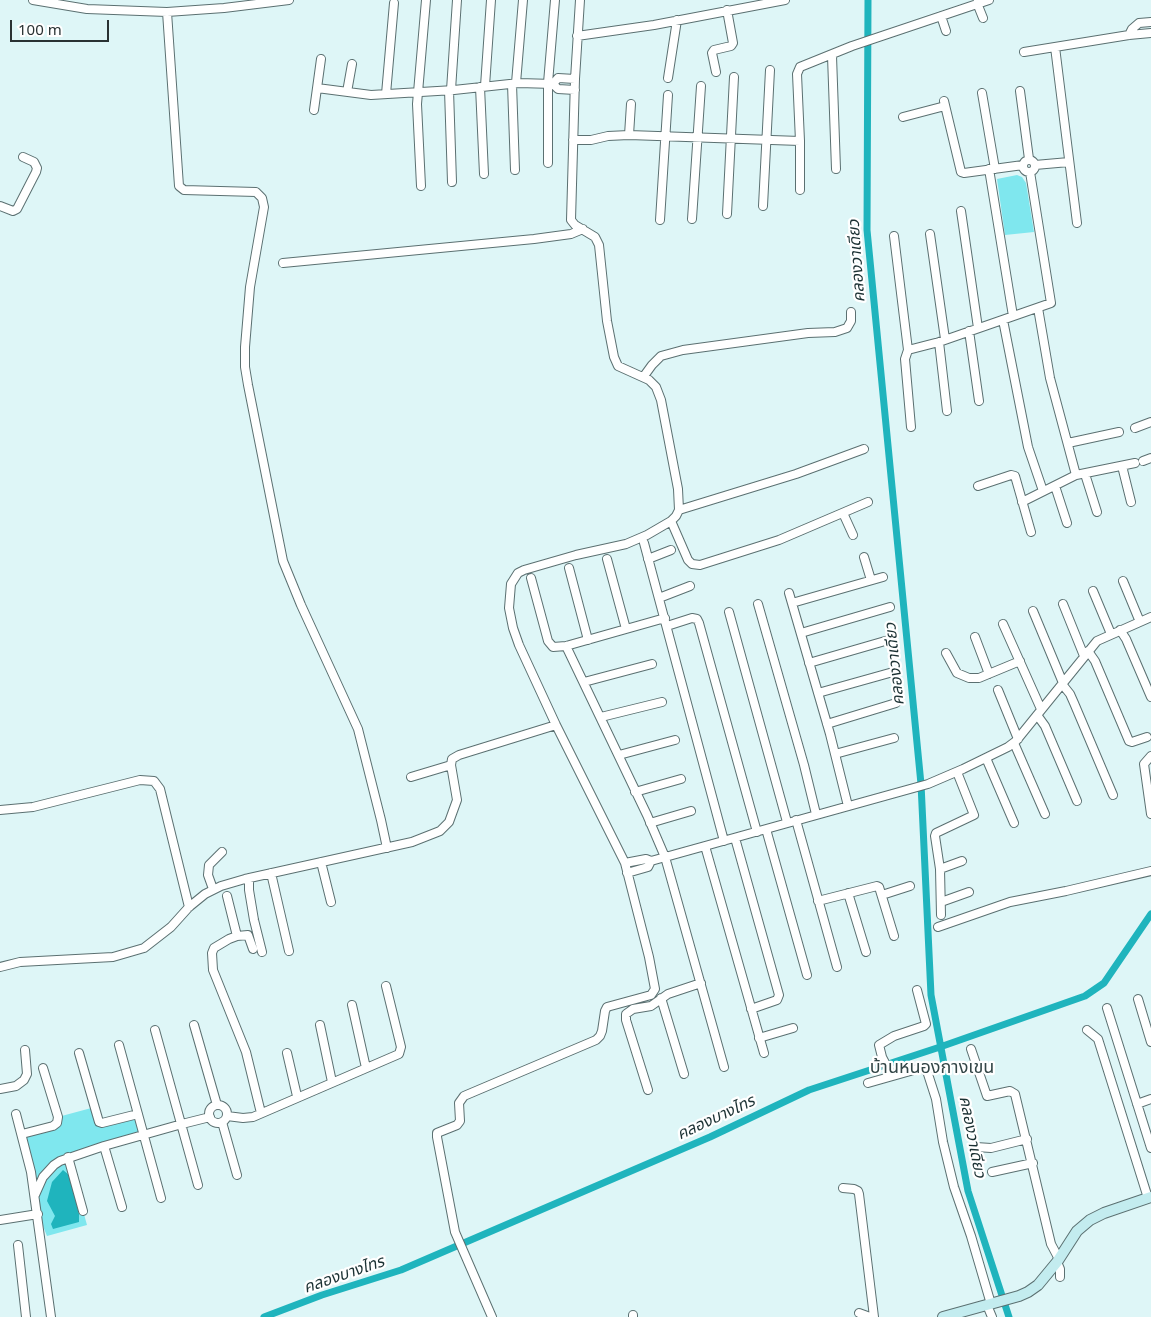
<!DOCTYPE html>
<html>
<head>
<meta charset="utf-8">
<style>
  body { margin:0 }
  #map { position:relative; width:1151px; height:1317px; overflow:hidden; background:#def6f7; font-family:"Noto Sans",sans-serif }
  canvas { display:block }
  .scale { position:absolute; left:10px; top:20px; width:99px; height:22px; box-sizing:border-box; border:2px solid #293233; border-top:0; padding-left:6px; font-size:15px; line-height:18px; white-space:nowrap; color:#293233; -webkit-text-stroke:4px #fff; paint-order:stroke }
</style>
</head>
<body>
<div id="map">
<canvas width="1151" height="1317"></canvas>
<div class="scale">100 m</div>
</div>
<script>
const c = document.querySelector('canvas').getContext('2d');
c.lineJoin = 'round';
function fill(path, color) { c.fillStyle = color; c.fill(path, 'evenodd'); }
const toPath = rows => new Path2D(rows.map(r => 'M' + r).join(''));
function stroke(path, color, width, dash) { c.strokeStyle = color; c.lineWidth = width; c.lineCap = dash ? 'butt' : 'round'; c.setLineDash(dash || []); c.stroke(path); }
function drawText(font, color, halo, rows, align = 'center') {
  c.font = font + ' "Noto Sans","Noto Sans Thai",sans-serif'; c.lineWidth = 4.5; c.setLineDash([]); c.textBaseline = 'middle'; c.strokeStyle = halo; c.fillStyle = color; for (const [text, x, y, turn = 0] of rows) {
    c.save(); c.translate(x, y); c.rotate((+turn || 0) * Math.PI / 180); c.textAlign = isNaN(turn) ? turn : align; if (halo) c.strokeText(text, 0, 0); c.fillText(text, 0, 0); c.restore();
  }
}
const green = toPath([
  [1017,175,1022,177,1026,183,1034,232,1005,235,997,179],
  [95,1107,100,1123,137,1110,143,1136,68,1157,87,1225,47,1236,38,1214,22,1134,59,1124,58,1117]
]);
const water = toPath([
  [63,1170,69,1175,79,1214,79,1222,53,1229,51,1224,55,1216,47,1201,52,1182]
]);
const canal = toPath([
  [868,0,867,230,921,784,931,995,968,1191,1009,1317],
  [264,1317,322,1295,401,1270,710,1137,809,1090,940,1047,1085,996,1104,983,1151,914]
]);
const street = toPath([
  [33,0,87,9,167,12,224,8,289,0],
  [977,3,983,18],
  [167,12,179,186,184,190,256,192,262,198,264,207,250,287,245,347,245,367,248,385,283,561,301,605,358,729,381,820,387,848],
  [941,16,946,31],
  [1129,35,1132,29,1139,23,1151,22],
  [577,36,654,25,785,0],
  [1055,47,1077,223],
  [1024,52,1129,35,1151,33],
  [832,56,836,169],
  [716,72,712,53,714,50,731,46,733,43,727,10],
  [668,78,677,20],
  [516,83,523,0],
  [512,84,515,170],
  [553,84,558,78,575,79],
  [485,86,491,0],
  [480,87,484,174],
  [317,88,371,95,454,90,519,83,553,84,558,89,575,90],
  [449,90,452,182],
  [451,90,457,0],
  [1020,91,1029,159],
  [347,92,352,64],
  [982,93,995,169],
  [386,94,394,3],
  [944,101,961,172,964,173,1023,165],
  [314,110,321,59],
  [903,117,945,106],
  [629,135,631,104],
  [573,140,591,140,608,136,629,135,800,141],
  '1023 166a6 6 0 1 1 12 0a6 6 0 1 1-12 0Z',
  [548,163,548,83,555,0],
  [1035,165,1069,162],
  [989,169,1013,316],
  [421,186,417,104,426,0],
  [800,190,800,141,797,74,800,67,852,46,989,0],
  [0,206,13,211,17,209,36,172,37,168,34,162,23,157],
  [763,206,770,70],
  [961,211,978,328],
  [727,214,734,77],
  [692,219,701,86],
  [660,220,668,95],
  [930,234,945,339],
  [894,236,908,350,905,359,911,427],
  [283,263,534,239,571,234,583,229],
  [1038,308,1050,378,1076,475],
  [1003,320,1028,447,1043,491],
  [969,331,979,401],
  [939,342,947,411],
  [908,350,939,342,1051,303,1030,172],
  [644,376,652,365,661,356,683,350,808,333,835,332,847,328,851,321,851,312],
  [1135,428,1151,422],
  [1068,443,1119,432],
  [1143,461,1151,458],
  [1122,466,1131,502],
  [1085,474,1097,512],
  [978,486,1011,475,1015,476,1031,532],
  [1055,486,1067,523],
  [1022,502,1076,475,1135,463],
  [679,510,796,474,864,449],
  [843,513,853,535],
  [671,521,688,560,692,564,700,565,779,540,868,502],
  [644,543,724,841],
  [864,557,871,580],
  [607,559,626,629],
  [648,559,671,550],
  [569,568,588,640],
  [531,578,548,641,553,647,566,646,665,618],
  [1123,581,1140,622],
  [1093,591,1111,634],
  [789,593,830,734,848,806],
  [659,598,690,586],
  [792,603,883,577],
  [758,604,804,765,816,814],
  [1063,604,1084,656],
  [1033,611,1063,683],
  [729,612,787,822],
  [1003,624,1041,709],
  [667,626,692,618,697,619,699,623,757,832],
  [1120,630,1126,639,1151,697],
  [801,633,890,607],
  [975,637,989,674],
  [566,646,647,815,665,857,724,1067],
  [1088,651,1095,661,1129,741,1132,742,1147,737],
  [946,653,957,673,969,678,979,678,1020,661],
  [809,663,892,639],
  [584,682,652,664],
  [1062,684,1070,694,1074,703,1113,795],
  [998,690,1018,739],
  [818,693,893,672],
  [1037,715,1045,726,1077,801],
  [601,717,662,702],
  [827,724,896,703],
  [1014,743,1045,814],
  [835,754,894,738],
  [619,755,675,740],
  [1151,756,1144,764,1151,814],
  [986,758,1014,823],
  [411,777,451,765],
  [635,792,681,779],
  [0,810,33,807,140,780,154,781,160,789,189,907],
  [796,820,837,967],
  [650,823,691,811],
  [766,829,807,975],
  [735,838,779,995,777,1000,751,1009],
  [705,846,764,1053],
  [321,862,331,902],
  [625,863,646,859,651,861,928,784,963,769,1008,747,1016,741,1097,641,1151,617],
  [940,869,962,861],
  [271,873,289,951],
  [627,873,648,867,651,861],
  [249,878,249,890,254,920,262,952],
  [213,889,208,875,209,865,222,852],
  [848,893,866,952],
  [882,895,910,886],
  [227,896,237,936,229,939,214,948,212,953,213,970,246,1052,261,1113],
  [818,901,877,886,879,887,894,936],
  [941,902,969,892],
  [941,915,940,869,935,836,936,833,974,815,957,772],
  [938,927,1010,902,1066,891,1151,871],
  [237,936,248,935,253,949],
  [0,967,20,962,113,957,144,948,171,927,189,907,205,894,221,886,245,879,412,842,440,831,449,822,457,800,451,765,452,759,459,755,556,725],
  [661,998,684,1074],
  [1138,999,1151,1042],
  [352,1005,366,1068],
  [1107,1008,1151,1148],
  [194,1025,217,1105],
  [320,1025,332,1082],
  [155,1030,198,1185],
  [1087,1030,1098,1039,1148,1198],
  [759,1038,793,1028],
  [119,1045,161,1198],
  [971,1049,987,1096,1010,1091,1015,1094,1051,1244,1059,1259],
  [79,1053,99,1122,102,1123,138,1114],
  [287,1053,297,1096],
  [892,1076,882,1057,879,1045,894,1036,924,1026,926,1024,917,990],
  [868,1083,921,1068,927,1071,936,1099,943,1142,954,1187,971,1236,991,1304],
  [0,1089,16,1086,24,1080,27,1074,25,1050],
  [648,1090,626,1020,626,1014,633,1009,651,1006,668,994,701,983],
  [1137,1104,1151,1099],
  '209 1114a9 9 0 1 1 18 0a9 9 0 1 1-18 0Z',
  [16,1114,31,1172,51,1317],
  [227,1116,243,1118,253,1117,399,1054,401,1047,386,986],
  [222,1122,237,1175],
  [22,1134,53,1126,57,1123,58,1117,43,1068],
  [104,1146,122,1207],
  [976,1147,991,1148,1027,1139],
  [68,1157,83,1211],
  [992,1172,1033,1163],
  [843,1188,854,1189,858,1191,859,1194,874,1317],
  [35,1195,43,1177,54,1165,60,1161,104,1146,182,1124,210,1117],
  [0,1220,38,1214],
  [18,1245,26,1317],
  [1057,1262,1060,1269,1060,1277],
  [987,1305,992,1317],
  [859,1313,870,1317],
  [633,1315,633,1317],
  [492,1317,455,1232,437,1137,437,1133,457,1125,460,1121,459,1103,464,1096,596,1040,600,1036,602,1031,605,1011,607,1007,651,995,655,989,649,957,625,863,556,725,519,645,513,628,509,608,511,584,518,573,524,570,576,555,626,544,647,535,671,521,676,516,679,510,678,489,661,400,656,387,649,380,618,366,614,357,607,321,599,245,595,237,575,225,571,220,575,79,580,0]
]);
const secondary = toPath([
  [943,1317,1019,1296,1028,1292,1038,1285,1057,1262,1077,1231,1090,1220,1104,1213,1151,1197]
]);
const waterNames = [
  ["คลองวาเดียว",857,261,-94],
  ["คลองวาเดียว",895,664,-96],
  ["คลองบางไทร",716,1118,-25],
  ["คลองวาเดียว",972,1137,79],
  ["คลองบางไทร",344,1275,-19]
];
const quarterNames = [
  ["บ้านหนองกางเขน",932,1068]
];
fill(green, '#7fe7ee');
fill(water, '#1fb4bd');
stroke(canal, '#1fb4bd', 7);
stroke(street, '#5b7071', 10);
stroke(secondary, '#5b7071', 12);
stroke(street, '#fff', 8);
stroke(secondary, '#c3ecef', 10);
drawText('italic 16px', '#1b3133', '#fff', waterNames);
drawText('18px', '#334647', '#fff', quarterNames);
</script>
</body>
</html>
